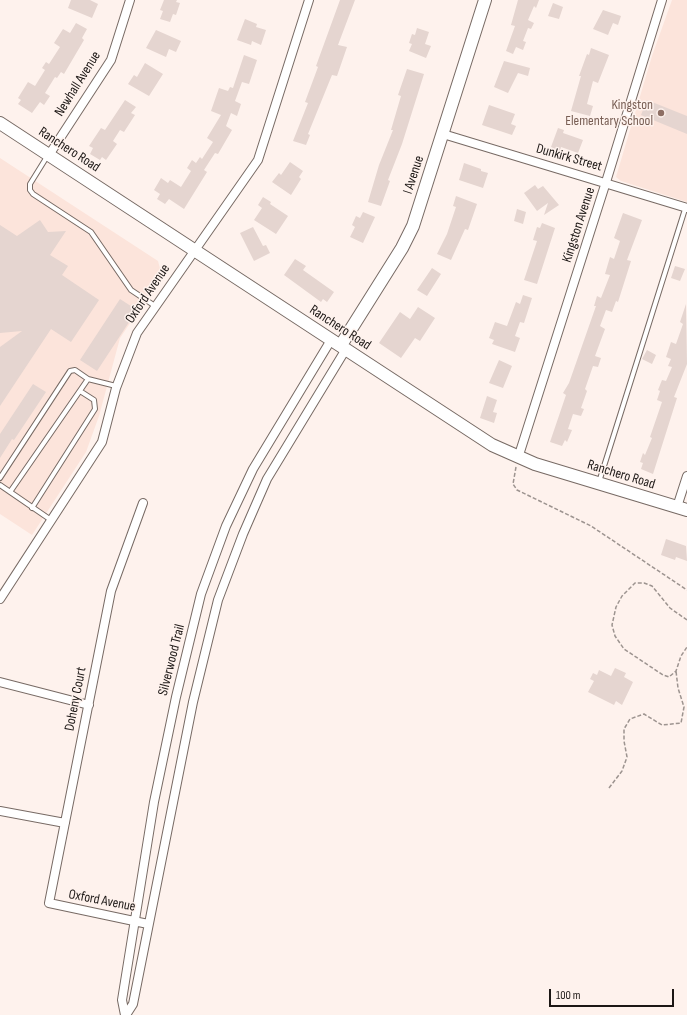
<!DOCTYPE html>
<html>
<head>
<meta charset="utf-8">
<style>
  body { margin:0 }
  #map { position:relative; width:687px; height:1015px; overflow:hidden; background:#fef2ed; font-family:"Sofia Sans Condensed",sans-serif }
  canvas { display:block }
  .scale { position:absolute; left:549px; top:989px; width:125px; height:18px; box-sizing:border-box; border:2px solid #1c1715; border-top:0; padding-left:5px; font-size:12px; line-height:14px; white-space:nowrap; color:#1c1715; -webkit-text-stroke:3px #fef2ed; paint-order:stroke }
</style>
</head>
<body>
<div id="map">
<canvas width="687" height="1015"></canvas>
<div class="scale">100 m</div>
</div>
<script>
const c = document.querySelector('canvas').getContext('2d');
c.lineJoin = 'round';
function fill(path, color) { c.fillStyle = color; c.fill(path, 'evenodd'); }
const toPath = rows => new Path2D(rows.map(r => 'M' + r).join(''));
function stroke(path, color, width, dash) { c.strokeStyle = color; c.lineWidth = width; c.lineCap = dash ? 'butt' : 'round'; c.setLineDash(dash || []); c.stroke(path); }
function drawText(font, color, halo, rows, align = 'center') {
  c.font = font + ' "Sofia Sans Condensed",sans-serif'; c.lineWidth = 3; c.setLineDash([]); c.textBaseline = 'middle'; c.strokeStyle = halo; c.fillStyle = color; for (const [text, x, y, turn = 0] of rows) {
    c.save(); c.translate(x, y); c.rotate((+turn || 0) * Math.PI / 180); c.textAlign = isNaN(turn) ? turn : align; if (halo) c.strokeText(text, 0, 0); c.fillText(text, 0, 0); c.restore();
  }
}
const built = toPath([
  [672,0,687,0,687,202,621,181,616,177,652,56],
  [0,158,158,261,162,276,120,338,99,416,86,452,32,535,0,514]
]);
const building = toPath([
  [71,0,90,0,98,4,92,18,68,8],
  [164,0,177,0,176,2,180,3,176,15,173,14,170,22,160,19,163,11,160,10],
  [340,0,355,0,338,45,347,47,337,76,332,75,308,134,310,135,306,145,293,141,308,103,305,102,318,67,316,66],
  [518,0,539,0,536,8,534,6,528,20,534,23,531,29,528,28,523,41,526,42,523,50,516,47,513,54,506,51,515,26,511,25],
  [553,3,563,7,559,19,548,16],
  [603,10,621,16,618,25,613,23,608,35,593,29],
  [245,19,257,24,256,27,266,30,261,45,252,41,251,45,237,40],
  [76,23,87,29,82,38,84,40,64,74,61,72,57,78,55,77,45,93,50,96,44,105,40,102,32,113,18,104,21,100,18,98,28,82,35,86,45,70,42,68,46,62,49,64,60,47,54,43,63,29,70,33],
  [417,28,429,32,425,44,431,46,426,58,409,51,412,44,409,43,412,34,415,35],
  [156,30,181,41,176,52,169,49,166,57,146,48],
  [591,48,609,55,598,83,593,81,587,104,593,106,590,116,571,111,581,76,579,76,587,54,589,55],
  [244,55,257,60,249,84,242,82,235,101,241,104,237,116,231,113,226,126,232,130,218,154,215,153,204,170,207,172,184,209,169,199,165,204,157,199,160,194,154,190,161,178,168,183,170,180,181,187,191,171,187,168,192,160,196,163,200,157,202,159,213,142,207,138,221,115,211,111,219,88,228,91,230,87,233,88],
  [504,61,530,68,528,76,518,73,508,93,494,87],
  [145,63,163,74,149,96,128,84,134,75,137,77],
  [407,69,424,74,402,144,388,180,390,181,381,206,368,202,379,165,393,130,391,130,401,96,398,95],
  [125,100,136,107,131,113,135,115,124,132,120,130,113,141,117,144,106,160,102,157,100,160,90,154,93,148,89,146,101,128,105,130],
  [647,100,687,116,687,134,641,115],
  [489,105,515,114,511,124,516,126,512,135,482,125],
  [558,128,564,130,563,133,583,140,578,153,561,147,560,151,551,147],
  [290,162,303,171,299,177,301,179,291,195,272,182,279,173,281,175],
  [464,163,481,169,481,171,488,173,483,188,459,180],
  [535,185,538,189,543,186,559,205,544,215,548,203,537,211,524,193],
  [456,196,477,204,468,230,465,229,451,260,437,254,447,234,456,207,453,206],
  [263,197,271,202,270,204,288,216,276,234,254,220,262,208,258,205],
  [517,209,526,212,523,224,514,221],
  [363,212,375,217,363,243,350,237,355,227,352,225,356,216,360,218],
  [623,213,642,220,627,260,631,261,618,302,616,301,612,312,606,310,600,326,605,329,595,356,601,358,598,367,593,366,585,389,587,391,581,408,584,409,581,416,573,414,568,429,572,430,567,442,565,440,562,446,550,442,566,395,563,393,569,383,596,306,594,306,597,296,601,298,610,275,605,274,610,257,614,259,620,241,614,238],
  [40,220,48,232,66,231,50,255,68,266,62,275,99,300,71,342,51,329,0,406,0,347,22,331,0,333,0,225,17,236],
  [542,223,555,228,537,284,524,280,537,241,533,240,537,227,540,228],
  [253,227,263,246,266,245,270,253,254,261,240,233],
  [295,259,306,266,303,270,334,292,327,302,323,299,321,302,284,275],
  [675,266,685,269,680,281,671,278],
  [432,268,441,274,427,296,417,290],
  [523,295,532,298,524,323,520,322,515,336,520,338,515,352,492,344,494,340,489,338,495,322,507,326,516,302,520,304],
  [120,299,137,310,97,371,80,360],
  [686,304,687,364,674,397,677,398,653,474,641,469,643,463,640,462,643,453,645,455,652,438,650,437,662,402,657,400,660,391,658,390,662,380,666,381,672,367,668,366,671,359,666,357,671,342,676,344,683,324,680,322],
  [418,307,435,318,420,341,415,338,401,358,379,343,400,312,410,319],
  [647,350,656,355,652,364,642,359],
  [499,360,512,366,503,388,489,383],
  [33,384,46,392,14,440,12,439,0,458,0,434],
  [487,396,497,400,493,412,497,413,494,423,480,418],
  [666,539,686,546,687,561,676,557,675,560,661,555],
  [615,668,626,673,624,677,633,682,622,705,616,701,614,705,588,692,594,681,590,679,593,673,597,675,599,670,611,676]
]);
const path = toPath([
  [516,467,513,484,517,490,591,526,687,590],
  [687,620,670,608,652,586,644,583,635,583,622,596,616,607,612,625,615,636,624,649,663,675,669,677,676,671,681,656,687,647],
  [609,788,622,771,627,757,624,741,624,729,630,719,644,714,662,725,681,723,684,707,678,688,676,671]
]);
const service = toPath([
  [48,155,30,184,30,190,33,194,91,232,131,290,155,306],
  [0,478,70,371,75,370,88,379,116,386],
  [599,482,686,206],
  [0,485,51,520],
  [10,492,88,379],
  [32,508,95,409,94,400,80,391]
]);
const minor = toPath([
  [443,134,687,208],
  [49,155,111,60,130,0],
  [518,458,606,182,662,0],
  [143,503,111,591,49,903,148,924],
  [677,507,687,476],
  [0,599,102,442,116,388,137,333,258,160,309,0],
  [0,682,89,705],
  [0,811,65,823],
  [125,1015,122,1000,154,802,176,697,201,594,226,526,253,469,331,340],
  [126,1015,133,1004,193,702,218,600,243,534,267,479,346,349]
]);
const secondary = toPath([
  [0,123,492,445,535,464,687,510],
  [341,345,402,248,413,226,485,0]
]);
const markers = [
  [661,113,4,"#8d6e63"]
];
const streetNames = [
  ["Newhall Avenue",78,84,-58],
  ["Ranchero Road",69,150,33],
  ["Dunkirk Street",569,158,16],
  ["I Avenue",414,175,-72],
  ["Kingston Avenue",579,225,-72],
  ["Oxford Avenue",148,294,-56],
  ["Ranchero Road",340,328,33],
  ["Ranchero Road",621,475,17],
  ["Silverwood Trail",172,660,-76],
  ["Doheny Court",76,699,-79],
  ["Oxford Avenue",102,901,11]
];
const educationNames = [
  ["Kingston",653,105],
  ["Elementary School",653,121]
];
fill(built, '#fce4db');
fill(building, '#e5d5d0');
stroke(service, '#776a64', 6);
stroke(minor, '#776a64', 10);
stroke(secondary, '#776a64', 14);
stroke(path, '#9d9490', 1.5, [4, 2]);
stroke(service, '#fff', 4);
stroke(minor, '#fff', 8);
stroke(secondary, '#fff', 12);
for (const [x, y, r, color] of markers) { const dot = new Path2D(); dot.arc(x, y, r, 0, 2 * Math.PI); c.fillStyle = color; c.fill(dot); stroke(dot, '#fef2ed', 1.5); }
drawText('14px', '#1c1715', '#fef2ed', streetNames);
drawText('14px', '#785e54', '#fef2ed', educationNames, 'right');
</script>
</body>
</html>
